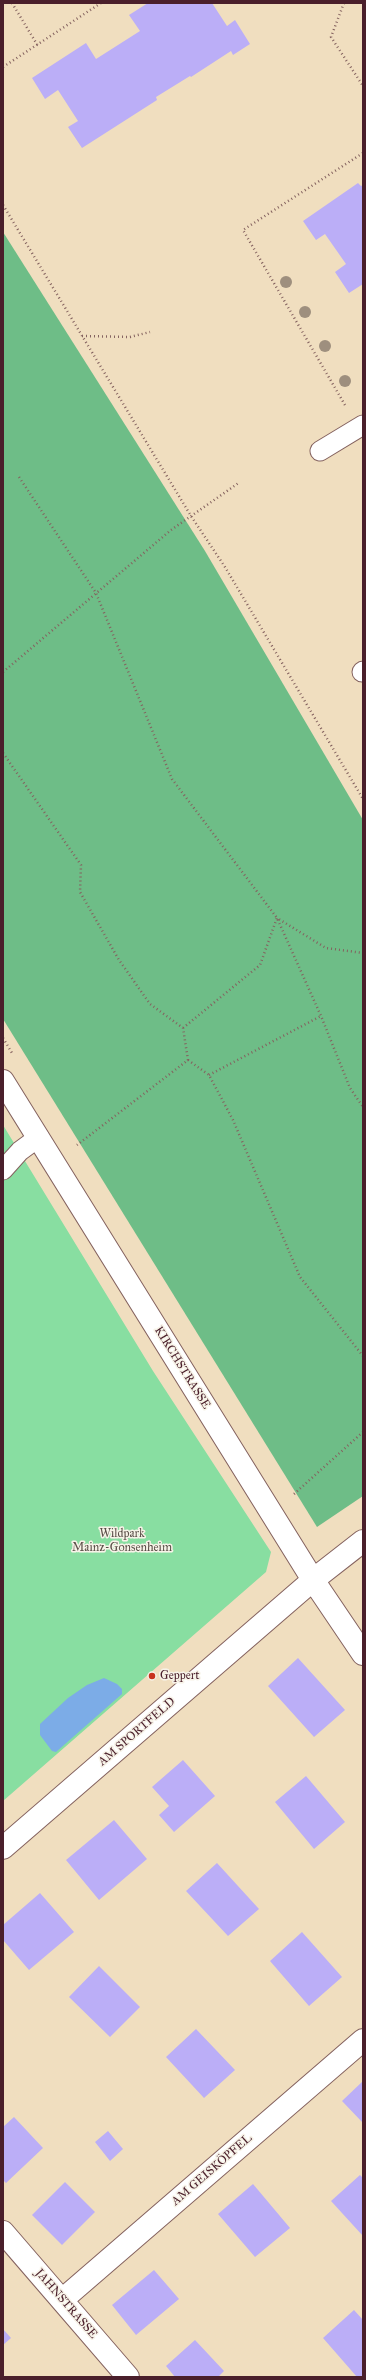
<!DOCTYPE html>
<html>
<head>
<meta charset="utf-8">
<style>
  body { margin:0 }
  #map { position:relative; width:366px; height:2380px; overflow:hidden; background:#f0debf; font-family:"IM FELL Great Primer",serif }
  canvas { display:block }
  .frame { position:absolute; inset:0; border:4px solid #4a1f2b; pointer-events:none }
</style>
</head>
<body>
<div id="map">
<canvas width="366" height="2380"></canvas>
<div class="frame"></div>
</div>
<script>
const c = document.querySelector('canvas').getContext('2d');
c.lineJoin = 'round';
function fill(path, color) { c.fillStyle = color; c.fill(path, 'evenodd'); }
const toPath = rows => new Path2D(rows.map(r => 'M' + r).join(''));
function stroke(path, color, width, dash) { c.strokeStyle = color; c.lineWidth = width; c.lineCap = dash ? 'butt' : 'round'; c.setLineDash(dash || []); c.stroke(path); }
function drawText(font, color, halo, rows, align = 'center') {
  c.font = font + ' "IM FELL Great Primer",serif'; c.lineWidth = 3; c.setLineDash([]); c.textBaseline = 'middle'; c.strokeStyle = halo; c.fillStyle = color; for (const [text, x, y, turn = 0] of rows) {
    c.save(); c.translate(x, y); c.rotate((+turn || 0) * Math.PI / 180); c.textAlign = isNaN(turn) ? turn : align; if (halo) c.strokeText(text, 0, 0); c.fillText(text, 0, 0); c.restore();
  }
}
const green = toPath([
  [3,1125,153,1371,271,1552,266,1572,3,1801]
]);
const forest = toPath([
  [3,232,205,551,363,820,363,1496,317,1527,3,1019]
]);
const water = toPath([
  [104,1678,117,1684,122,1689,122,1694,56,1752,52,1751,40,1735,40,1724,68,1698,87,1685]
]);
const building = toPath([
  [148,3,212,3,227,26,235,20,250,44,233,55,231,51,191,77,190,76,156,97,157,100,82,148,68,127,78,121,58,90,45,99,32,78,86,43,96,59,140,31,129,15],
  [358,183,361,186,363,185,363,284,349,293,335,272,346,264,325,234,316,240,303,221],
  [298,1658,345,1710,314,1737,268,1686],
  [183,1760,215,1796,174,1832,159,1815,169,1806,152,1787],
  [306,1776,345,1822,314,1849,275,1802],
  [114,1820,147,1859,99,1900,66,1860],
  [217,1863,259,1909,228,1936,186,1891],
  [40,1893,74,1932,29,1970,3,1940,3,1925],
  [302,1932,342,1977,309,2006,270,1961],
  [99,1966,140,2007,110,2037,69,1997],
  [196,2029,235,2070,204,2098,166,2057],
  [363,2081,363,2123,342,2101],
  [14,2117,43,2148,6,2183,3,2180,3,2127],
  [108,2131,123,2149,110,2161,95,2142],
  [360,2175,363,2178,363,2236,331,2201],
  [65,2182,95,2212,62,2245,32,2215],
  [253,2184,290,2228,255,2257,218,2214],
  [154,2270,179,2299,136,2335,112,2305],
  [354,2310,363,2320,363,2377,357,2377,323,2338],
  [3,2329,11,2338,3,2345],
  [195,2340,224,2371,218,2377,175,2377,166,2366]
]);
const path = toPath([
  [12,3,38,46],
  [344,3,331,37,363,86],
  [3,67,101,3],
  [3,205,191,516,225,567,363,799],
  [82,336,130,337,150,332],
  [345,405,243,230,363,153],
  [19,477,96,593,172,779,277,918,321,1016,350,1088,363,1107],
  [3,672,171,530,240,482],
  [3,753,81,865,80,892,119,960,150,1004,183,1028,188,1060,77,1145],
  [183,1028,260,965,277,918,326,948,363,953],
  [3,1038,12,1053],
  [188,1060,209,1075,233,1120,300,1277,363,1356],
  [209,1075,321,1016],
  [294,1494,363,1432]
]);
const lane = toPath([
  [320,451,363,425],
  [362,672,363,671],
  [3,1170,20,1151,39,1137]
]);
const street = toPath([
  [3,1081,313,1580,363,1654],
  [3,1848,313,1580,363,1541],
  [3,2232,128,2377],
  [62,2300,363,2040]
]);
const trees = [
  [286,282],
  [305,312],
  [325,346],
  [345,381]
];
const markers = [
  [152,1676,4,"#c8321e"]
];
const streetNames = [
  ["KIRCHSTRASSE",182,1368,58],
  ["AM SPORTFELD",137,1732,-41],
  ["AM GEISKÖPFEL",212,2170,-41],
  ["JAHNSTRASSE",66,2304,49]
];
const parkNames = [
  ["Wildpark",122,1534],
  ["Mainz-Gonsenheim",122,1548]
];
const poiNames = [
  ["Geppert",160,1676]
];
fill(green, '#88dea1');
fill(forest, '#6ebd87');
fill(water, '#7cace7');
fill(building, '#bbaef7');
stroke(lane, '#84625f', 21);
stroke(street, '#84625f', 24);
stroke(path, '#84625f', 2.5, [1, 3]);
stroke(lane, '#fff', 19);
stroke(street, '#fff', 22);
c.fillStyle = '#9e8f7e';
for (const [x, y] of trees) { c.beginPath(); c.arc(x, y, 6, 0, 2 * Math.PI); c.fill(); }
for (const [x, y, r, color] of markers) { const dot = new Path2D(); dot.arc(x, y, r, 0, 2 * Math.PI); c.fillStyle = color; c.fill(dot); stroke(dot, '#f7f3e8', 1.5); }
drawText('12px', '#4a1f2b', '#f7f3e8', streetNames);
drawText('12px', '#5a4f48', '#f7f3e8', parkNames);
drawText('12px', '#4a1f2b', '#f7f3e8', poiNames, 'left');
</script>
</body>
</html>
